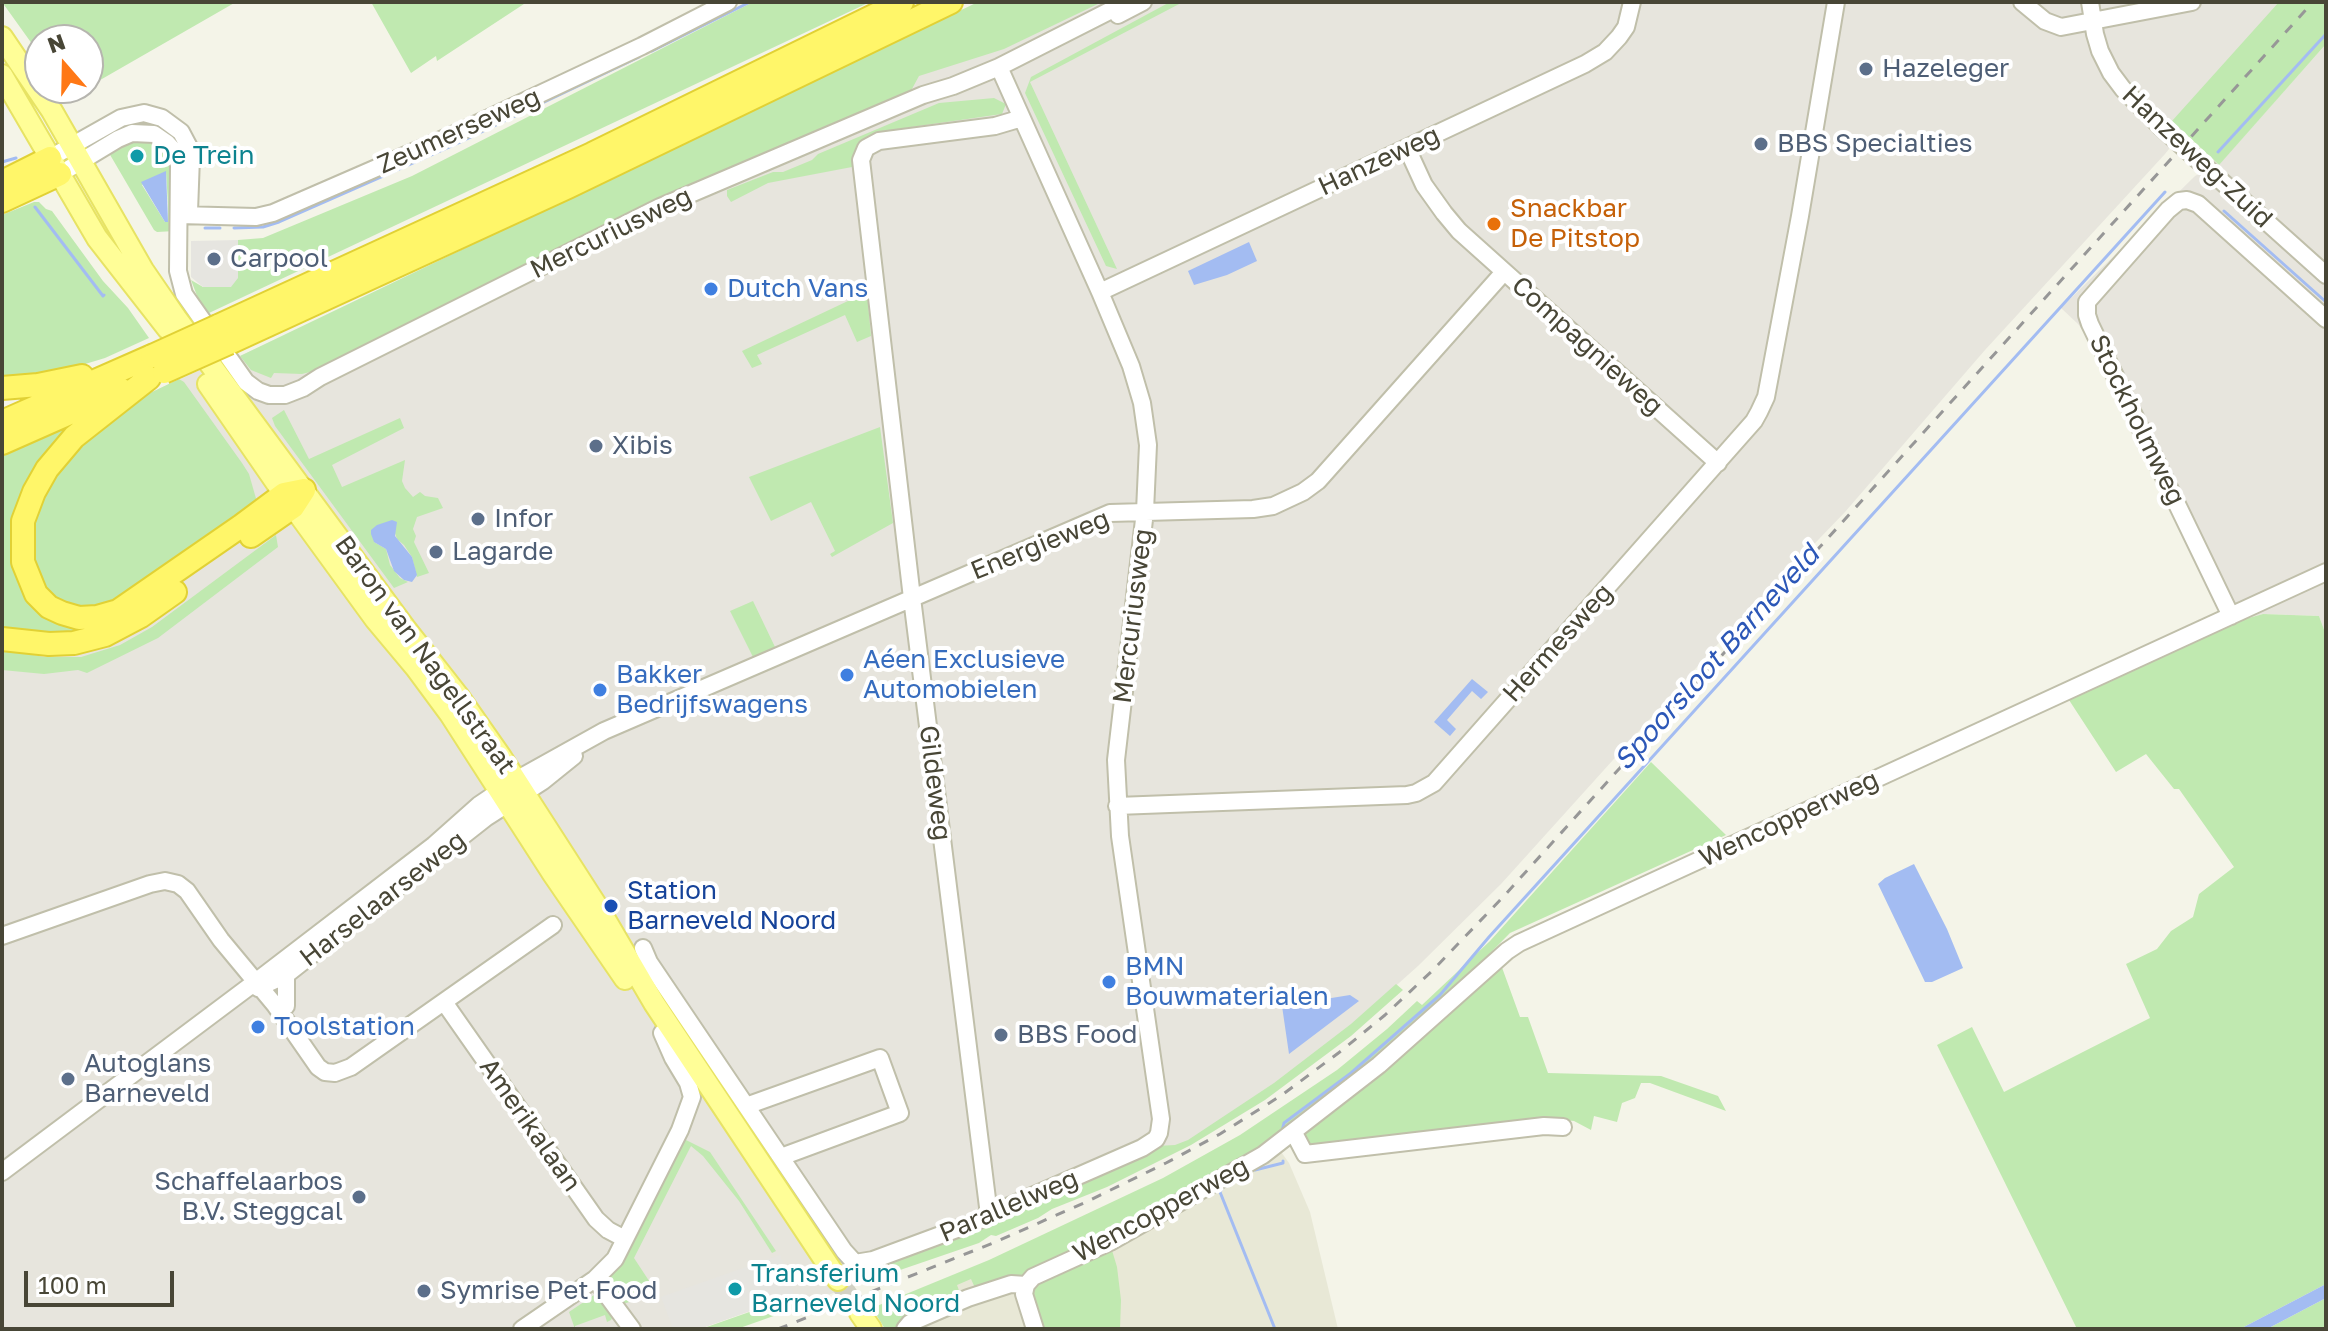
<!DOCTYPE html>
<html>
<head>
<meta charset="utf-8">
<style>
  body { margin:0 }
  #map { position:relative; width:2328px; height:1331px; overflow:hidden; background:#f4f4e8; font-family:"Golos Text",sans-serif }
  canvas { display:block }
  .frame { position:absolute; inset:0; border:4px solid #484636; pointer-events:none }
  .north { position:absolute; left:24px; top:24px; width:80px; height:80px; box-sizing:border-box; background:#fff; border:2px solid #b6b5af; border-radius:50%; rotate:340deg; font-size:22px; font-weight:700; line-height:32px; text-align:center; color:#484636 }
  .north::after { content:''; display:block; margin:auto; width:28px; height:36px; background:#ff7815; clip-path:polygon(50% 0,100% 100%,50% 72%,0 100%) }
  .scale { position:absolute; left:24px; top:1271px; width:150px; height:36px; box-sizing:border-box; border:4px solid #484636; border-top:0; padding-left:10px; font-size:24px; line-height:28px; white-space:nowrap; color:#484636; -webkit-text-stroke:6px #fff; paint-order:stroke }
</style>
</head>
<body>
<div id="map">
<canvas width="2328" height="1331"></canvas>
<div class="frame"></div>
<div class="north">N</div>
<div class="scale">100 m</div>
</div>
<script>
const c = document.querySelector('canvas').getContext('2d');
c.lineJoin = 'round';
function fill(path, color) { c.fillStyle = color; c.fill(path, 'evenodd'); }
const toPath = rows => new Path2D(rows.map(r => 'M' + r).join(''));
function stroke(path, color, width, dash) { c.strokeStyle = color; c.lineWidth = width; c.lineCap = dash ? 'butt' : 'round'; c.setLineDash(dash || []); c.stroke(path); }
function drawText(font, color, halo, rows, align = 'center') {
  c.font = font + ' "Golos Text",sans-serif'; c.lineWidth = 8; c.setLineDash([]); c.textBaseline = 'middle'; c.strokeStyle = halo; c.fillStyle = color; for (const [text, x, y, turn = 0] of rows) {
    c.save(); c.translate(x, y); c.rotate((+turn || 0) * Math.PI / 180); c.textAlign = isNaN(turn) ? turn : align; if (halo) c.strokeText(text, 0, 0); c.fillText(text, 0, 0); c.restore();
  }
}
const residential = toPath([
  [1266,1131,1289,1163,1310,1212,1338,1329,885,1329,955,1280]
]);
const industrial = toPath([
  [1008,2,2286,2,2165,154,1985,350,1845,512,1715,647,1501,884,1418,966,1352,1025,1274,1086,1184,1144,826,1296,765,1316,762,1307,699,1329,2,1329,2,461,237,353,240,356],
  [2326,44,2326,635,2319,616,2263,614,2245,619,2226,627,2099,351,2078,324,2061,308,2195,176,2219,164]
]);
const green = toPath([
  [2,2,236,2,88,87,88,40,40,40,40,55],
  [371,2,527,2,437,61,436,56,411,73],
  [753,2,870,2,209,313,205,311,199,301,191,280,203,287,238,277,238,240,263,238,412,176],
  [978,2,1102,2,1004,49,919,76,907,98,310,372,302,374,274,373,271,378,251,370,240,356],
  [1170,2,1183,2,1030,82,1117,269,1106,266,1025,93,1031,77],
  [2279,2,2326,2,2326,44,2219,165,2172,121],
  [994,98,1006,104,1002,114,884,131,880,135,870,137,856,147,852,167,768,183,731,202,727,196,727,190,773,172,783,172,812,160,818,154,939,103],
  [154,138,173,157,175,231,157,232,154,230,109,153,118,143],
  [166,172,168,204,168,222,165,222,142,185],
  [34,202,39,202,46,209,52,211,103,281,128,308,149,338,105,358,62,371,2,378,2,215],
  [867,292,871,336,857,342,845,315,757,355,762,364,752,368,742,351],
  [179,379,184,382,242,463,249,474,257,502,125,599,99,609,79,609,58,602,40,585,30,552,33,518,48,482,72,448,117,409],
  [284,410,309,459,400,418,404,428,332,465,342,487,405,460,402,481,405,488,413,497,420,492,425,496,438,498,443,508,417,517,413,529,416,536,414,542,429,573,417,577,412,557,404,545,397,539,395,533,374,542,386,549,390,565,400,578,408,582,394,588,275,426,272,418],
  [83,418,33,480,31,596,110,621,73,636,2,633,2,452],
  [880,427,893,523,832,557,830,554,835,551,811,502,771,521,749,477],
  [276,535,278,547,158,638,87,673,78,670,44,674,2,670,2,649,44,657,81,657,120,645,152,627],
  [753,601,775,647,753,657,730,611],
  [2263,614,2319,616,2326,635,2326,1284,2240,1329,2077,1329,1937,1045,1972,1027,2004,1092,2150,1018,2126,964,2157,949,2171,931,2193,917,2199,894,2234,867,2179,789,2174,789,2146,754,2116,772,2069,700,2245,619],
  [1651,762,1726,835,1510,933,1447,997,1288,1132,1188,1192,1025,1278,976,1290,971,1279,957,1285,961,1296,899,1322,897,1329,885,1329,872,1308,989,1260,1163,1178,1240,1135,1337,1070,1387,1029,1417,1001,1422,1005,1490,941],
  [1500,962,1520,1017,1528,1017,1548,1073,1661,1076,1718,1096,1726,1111,1650,1083,1641,1083,1635,1098,1622,1103,1617,1122,1594,1116,1591,1130,1574,1121,1565,1120,1306,1149,1300,1135,1333,1112,1410,1047],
  [1396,984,1403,990,1351,1036,1265,1100,1191,1145,1107,1187,1052,1209,1038,1218,996,1236,991,1235,979,1243,868,1281,870,1274,869,1269,1156,1146,1175,1145,1188,1140,1274,1083,1351,1024],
  [684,1139,710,1152,776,1251,772,1253,739,1201,703,1156,691,1146,634,1258,657,1293,620,1305,608,1286,608,1277],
  [1111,1247,1117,1267,1121,1300,1120,1329,1040,1329,1029,1288,1038,1279],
  [597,1293,613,1316,611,1320,607,1322,605,1315,575,1326,575,1329,569,1312],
  [795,1296,799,1307,737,1329,701,1329],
  [2326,1298,2326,1329,2267,1329]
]);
const parking = toPath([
  [238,240,238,278,231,287,203,287,191,277,191,241],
  [780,1255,794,1295,699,1329,673,1329,661,1297]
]);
const water = toPath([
  [166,171,168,222,165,222,141,182],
  [1249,242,1257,261,1227,275,1194,285,1188,271],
  [392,520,397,522,395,536,412,557,417,575,412,582,404,580,394,571,386,549,374,542,371,534,371,530,377,525],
  [1472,679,1488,692,1481,699,1472,691,1447,720,1456,729,1450,736,1434,722],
  [1914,864,1947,929,1963,968,1932,982,1925,982,1878,884,1885,878],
  [1350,995,1359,1001,1289,1054,1282,1006],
  [2326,1284,2326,1298,2267,1329,2240,1329]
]);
const stream = toPath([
  [652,51,750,2],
  [2218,152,2326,34],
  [2,162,16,158],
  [35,207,103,296,104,295],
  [2224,211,2326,302],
  [205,228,220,228],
  [234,228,263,227,279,222,454,145,639,57],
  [1282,1131,1284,1123,1351,1073,1440,995,1489,937,2165,192],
  [1255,1170,1283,1163,1283,1161],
  [1245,1175,1222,1188,1220,1192,1275,1329]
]);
const majorTunnel = toPath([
  [838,1280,860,1313]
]);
const minor = toPath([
  [2022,2,2045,21,2061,27,2192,2],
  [2090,2,2095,34,2100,51,2111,73,2123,89,2161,127,2326,275],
  [1118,15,1143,2],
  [1407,148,1424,185,1444,213,1459,231,1718,463],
  [50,158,121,118,144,113,162,118,181,132,190,149,191,157,189,212],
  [60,174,118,139,132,133,154,134,167,143,175,152,179,165,178,271,184,294,246,382,258,391,269,395,285,395,303,388,320,377,660,207,923,95,953,86,999,67,1127,2],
  [179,215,256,217,273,213,457,133,642,46,728,2],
  [1100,292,1585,64,1605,52,1619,37,1626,27,1632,2],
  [2231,616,2090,324,2087,315,2087,302,2168,210,2179,201,2187,200,2198,204,2326,319],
  [1117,806,1407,795,1416,793,1434,783,1754,421,1759,412,1766,397,1800,216,1836,2],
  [2,936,150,884,165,881,178,884,187,891,221,940,275,1005,318,1067,325,1072,335,1073,351,1067,553,925],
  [643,948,649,962,844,1251,855,1263,873,1260,973,1223,989,1215,1142,1148,1156,1139,1159,1133,1161,1119,1120,836,1116,760,1145,511,1148,445,1142,403,1131,366,1100,292,999,67],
  [286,975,286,1006],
  [258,988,286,975,487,817,543,781,574,756],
  [444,1002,596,1219,608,1230,625,1239],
  [746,1106,880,1058,900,1113,781,1157],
  [1294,1133,1305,1154,1544,1126,1563,1127],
  [2,1172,262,977,434,845,479,805,516,780,604,731,1110,513,1253,509,1273,506,1303,492,1318,481,1504,272],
  [989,1215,912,598,861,160,866,148,879,141,995,126,1022,118],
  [595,1279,615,1259,680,1130,692,1097,688,1083,673,1058,662,1033],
  [522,1329,595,1279,632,1329],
  [905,1329,910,1323,968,1298,1011,1284,1026,1285],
  [1035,1329,1024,1294,1026,1285,1033,1277,1110,1242,1263,1155,1379,1065,1507,951,1519,943,2326,572]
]);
const major = toPath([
  [2,37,52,111,143,270,176,318,405,628,459,697,501,757,602,914,654,1003,838,1280],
  [2,75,97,238,168,329],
  [208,384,284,494,375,619,416,668,450,714,553,874,625,979],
  [860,1313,871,1329]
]);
const highway = toPath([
  [2,182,50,158],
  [2,201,60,174],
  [218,326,592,154,902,2],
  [229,343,568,187,951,2],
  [149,378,74,437,47,469,34,492,23,521,23,562,36,594,49,607,62,613,79,618,97,617,118,611,241,526,284,494,304,490],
  [2,388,38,385,82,376],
  [2,422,152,356],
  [2,443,122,390],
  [251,536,293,507,304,490],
  [2,639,49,644,74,643,105,635,141,616,175,592]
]);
const rail = toPath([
  [778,1329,993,1243,1084,1203,1166,1163,1220,1134,1282,1095,1341,1051,1385,1015,1433,970,1504,896,2313,2]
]);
const highwayBridge = toPath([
  [152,356,218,326],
  [164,372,229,343]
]);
const markers = [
  [1866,69,8,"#5c6f8a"],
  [1761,144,8,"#5c6f8a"],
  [137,156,8,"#0f9aa8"],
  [1494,224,8,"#e8710a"],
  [214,259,8,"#5c6f8a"],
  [711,289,8,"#3f7fe0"],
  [596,446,8,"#5c6f8a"],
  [478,519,8,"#5c6f8a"],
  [436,552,8,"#5c6f8a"],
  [847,675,8,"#3f7fe0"],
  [600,690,8,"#3f7fe0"],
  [611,906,8,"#1a4fb4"],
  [1109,982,8,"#3f7fe0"],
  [258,1027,8,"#3f7fe0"],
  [1001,1035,8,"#5c6f8a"],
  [68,1079,8,"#5c6f8a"],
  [359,1197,8,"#5c6f8a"],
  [735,1289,8,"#0f9aa8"],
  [424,1291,8,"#5c6f8a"]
];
const serviceNames = [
  ["Hazeleger",1882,69],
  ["BBS Specialties",1777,144],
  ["Carpool",230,259],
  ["Xibis",612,446],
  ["Infor",494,519],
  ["Lagarde",452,552],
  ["BBS Food",1017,1035],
  ["Autoglans",84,1064],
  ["Barneveld",84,1094],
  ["Schaffelaarbos",343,1182,"right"],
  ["B.V. Steggcal",343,1212,"right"],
  ["Symrise Pet Food",440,1291]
];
const streetNames = [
  ["Zeumerseweg",459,131,-24],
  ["Hanzeweg-Zuid",2197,157,43],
  ["Hanzeweg",1379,161,-25],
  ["Mercuriusweg",611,233,-26],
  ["Compagnieweg",1587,346,42],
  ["Stockholmweg",2137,420,64],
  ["Energieweg",1040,545,-22],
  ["Mercuriusweg",1133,616,-83],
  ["Hermesweg",1558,643,-48],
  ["Baron van Nagellstraat",425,655,54],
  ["Gildeweg",935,783,83],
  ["Wencopperweg",1789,819,-25],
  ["Harselaarseweg",383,899,-38],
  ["Amerikalaan",530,1125,55],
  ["Parallelweg",1009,1206,-23],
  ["Wencopperweg",1161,1210,-28]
];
const cultureNames = [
  ["De Trein",153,156],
  ["Transferium",751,1274],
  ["Barneveld Noord",751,1304]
];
const foodNames = [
  ["Snackbar",1510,209],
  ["De Pitstop",1510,239]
];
const shopNames = [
  ["Dutch Vans",727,289],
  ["Aéen Exclusieve",863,660],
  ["Automobielen",863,690],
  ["Bakker",616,675],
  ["Bedrijfswagens",616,705],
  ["BMN",1125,967],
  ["Bouwmaterialen",1125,997],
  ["Toolstation",274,1027]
];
const transitNames = [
  ["Station",627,891],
  ["Barneveld Noord",627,921]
];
const waterNames = [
  ["Spoorsloot Barneveld",1717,658,-48]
];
fill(residential, '#e8e8d6');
fill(industrial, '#e7e5dd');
fill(green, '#c0e9b0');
fill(parking, '#e6e5e0');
fill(water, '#a3bcf2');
stroke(stream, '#a3bcf2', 3);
stroke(majorTunnel, '#d2d1c4', 20, [20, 10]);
stroke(minor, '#c0bfaa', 20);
stroke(major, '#e7e364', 24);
stroke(highway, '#e1d135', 26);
stroke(minor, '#fff', 16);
stroke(major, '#fffe97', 20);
stroke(highway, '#fff669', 22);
stroke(rail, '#979797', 3, [10, 10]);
stroke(highwayBridge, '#e1d135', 26, []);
stroke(highwayBridge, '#fff669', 22);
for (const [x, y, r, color] of markers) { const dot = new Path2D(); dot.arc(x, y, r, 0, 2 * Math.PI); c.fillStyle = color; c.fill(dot); stroke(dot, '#fff', 3); }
drawText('26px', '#4e5e75', '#fff', serviceNames, 'left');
drawText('26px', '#484636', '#fff', streetNames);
drawText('26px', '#0d838f', '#fff', cultureNames, 'left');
drawText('26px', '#c56008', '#fff', foodNames, 'left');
drawText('26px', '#366cbe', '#fff', shopNames, 'left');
drawText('26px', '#164399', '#fff', transitNames, 'left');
drawText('italic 28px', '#2c57b7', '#fff', waterNames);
</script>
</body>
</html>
